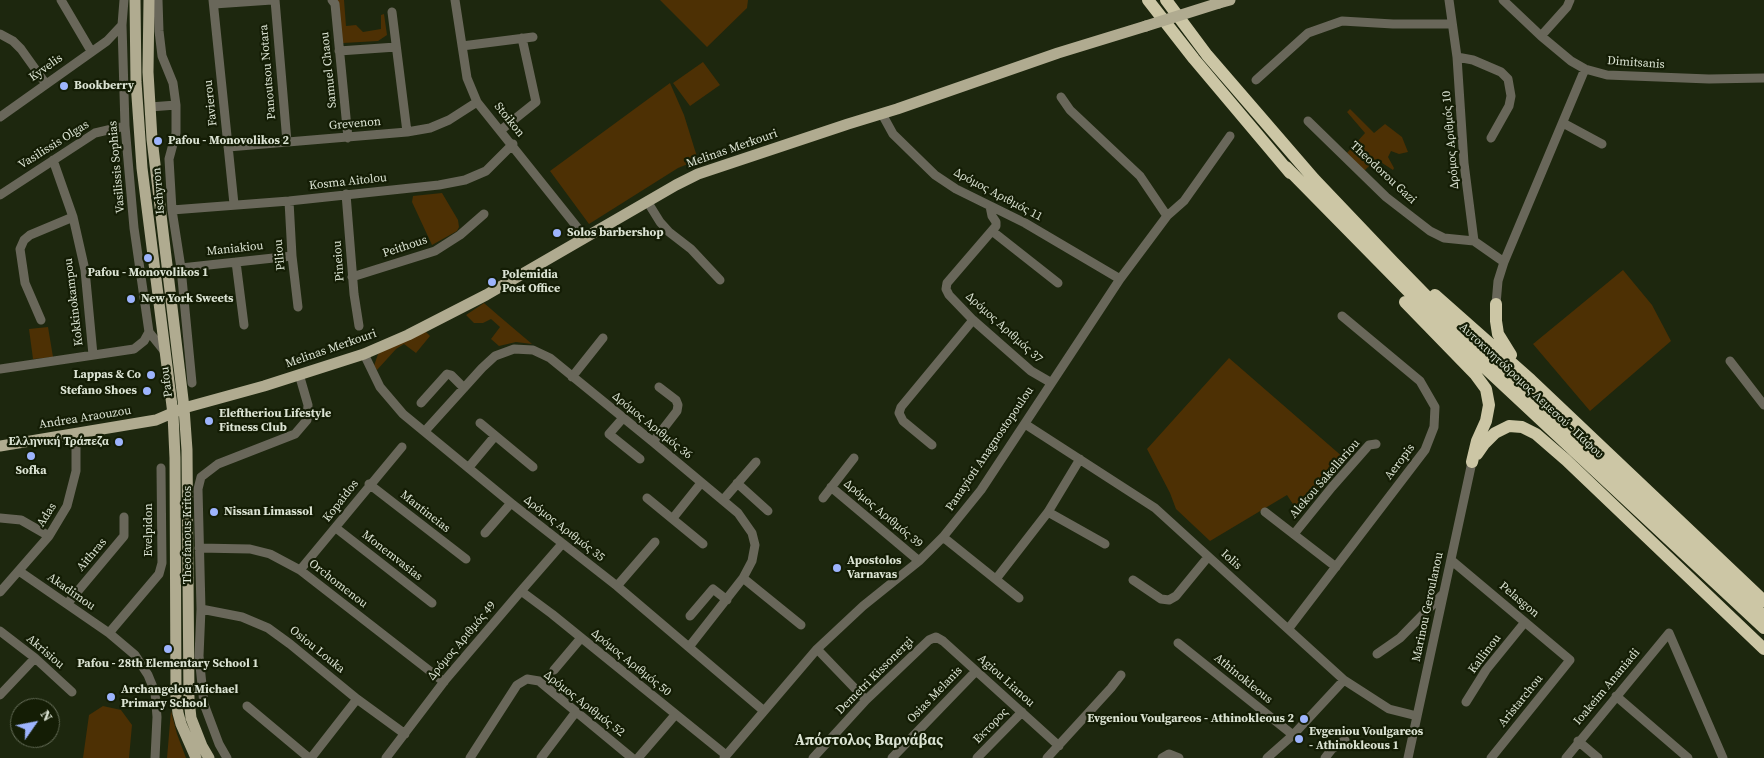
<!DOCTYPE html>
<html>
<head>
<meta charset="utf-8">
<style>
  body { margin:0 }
  #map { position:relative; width:1764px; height:758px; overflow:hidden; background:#1d270e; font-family:"Source Serif 4",serif }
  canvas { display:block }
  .north { position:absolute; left:10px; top:698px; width:50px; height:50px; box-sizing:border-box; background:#141d05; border:1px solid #646c57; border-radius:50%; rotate:57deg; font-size:14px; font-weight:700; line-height:20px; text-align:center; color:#dbe3d3 }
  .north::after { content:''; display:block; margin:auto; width:18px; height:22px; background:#9db4fd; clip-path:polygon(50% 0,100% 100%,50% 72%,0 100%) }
</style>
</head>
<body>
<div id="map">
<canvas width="1764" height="758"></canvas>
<div class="north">N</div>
</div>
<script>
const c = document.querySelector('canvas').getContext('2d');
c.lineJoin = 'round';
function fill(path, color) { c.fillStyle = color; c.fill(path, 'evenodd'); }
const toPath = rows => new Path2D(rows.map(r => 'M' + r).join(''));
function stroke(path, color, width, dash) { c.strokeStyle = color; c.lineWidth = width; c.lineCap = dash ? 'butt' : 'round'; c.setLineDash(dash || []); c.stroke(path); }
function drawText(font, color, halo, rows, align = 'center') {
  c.font = font + ' "Source Serif 4",serif'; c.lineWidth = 4.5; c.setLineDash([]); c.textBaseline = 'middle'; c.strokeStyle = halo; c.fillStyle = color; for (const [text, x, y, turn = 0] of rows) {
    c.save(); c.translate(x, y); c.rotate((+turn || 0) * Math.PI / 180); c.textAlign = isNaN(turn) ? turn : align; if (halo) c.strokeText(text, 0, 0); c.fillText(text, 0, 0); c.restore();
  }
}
const green = toPath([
  [336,0,344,0,346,26,356,25,363,32,381,29,381,15,384,14,387,35,378,41,343,43,340,41],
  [660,0,748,0,747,8,707,47],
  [703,62,720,85,690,106,673,83],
  [670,83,684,115,698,160,678,168,589,224,550,171],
  [1350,109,1374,133,1385,124,1402,137,1408,152,1399,154,1391,151,1388,157,1394,168,1393,170,1376,159,1364,171,1347,153,1365,133,1347,112],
  [442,193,458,220,459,227,457,231,432,245,412,202,413,196],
  [1623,270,1652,305,1671,341,1590,411,1533,344],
  [484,303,499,316,532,344,516,342,499,346,491,339,500,327,491,319,483,323,474,323,466,315],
  [48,327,53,357,33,359,29,329],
  [426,332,430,336,416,353,404,344,396,349,377,370,374,366,378,354,414,335],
  [1229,358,1344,458,1300,515,1287,495,1210,541,1176,509,1170,493,1147,449],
  [103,706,121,710,132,725,129,758,83,758,89,715],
  [171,711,177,734,186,758,167,758]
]);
const minor = toPath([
  [61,0,91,51],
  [124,0,122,25,125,126,134,228,149,332],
  [158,0,159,31,162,56,173,83,176,105,176,133,169,159,172,210,181,268,192,383],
  [213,0,234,204],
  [275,0,287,142],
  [332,0,335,4,348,138],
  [455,0,467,78,477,102,585,237],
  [1449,0,1457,57,1464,163,1474,241,1504,262],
  [1503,0,1541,36,1571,61,1585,69,1607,75,1709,79,1764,78],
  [214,4,272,0],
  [392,12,407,132],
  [0,34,13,41,21,49,46,84],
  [1541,36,1567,7,1570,0],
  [462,46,533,37],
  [339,51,396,47],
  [1457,57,1473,60,1501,72,1508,79,1511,96,1509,106,1491,138],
  [1256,80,1308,33,1342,21,1393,24,1452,24],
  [1061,97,1070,110,1140,176,1167,216],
  [150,107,176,105],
  [882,114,893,134,935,175,956,189,1025,223,1120,279],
  [0,117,107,41,122,25],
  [1308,121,1386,197,1430,231,1444,238,1474,241],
  [1563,123,1602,144],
  [501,130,536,102,522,38],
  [228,147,407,132,430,128,449,120,477,102],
  [53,160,73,217,85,270,93,355],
  [346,194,354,294,359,326],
  [0,195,95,133,125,126],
  [289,201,292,256,298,307],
  [647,201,660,222,669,232,691,249,720,280],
  [990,206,992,216,996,222,996,226,947,283,946,289,949,295,973,320,1031,371,1050,382],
  [172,210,289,201,439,185,465,180,486,171,513,144],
  [992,231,1058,283],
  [236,262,244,325],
  [181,268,292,256],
  [352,277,435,251,460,235,484,214],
  [1496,304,1498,281,1504,262,1585,69],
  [41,320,25,283,20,249,24,240,30,235,73,217],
  [149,332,165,352],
  [364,354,380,387,403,414,511,503,617,586,764,711],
  [1730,361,1764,405],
  [0,369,134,349,144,341,149,332],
  [572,377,603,338],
  [421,403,447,374,451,375,464,388],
  [623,418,609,434,640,459],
  [480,423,533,467],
  [1025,424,1155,508,1344,680,1389,709,1417,716],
  [425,431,482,368,495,356,514,349,533,350,550,358,653,442,738,513,752,533,755,545,752,561,743,578,689,647],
  [653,442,677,411,678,405,676,400,659,387],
  [932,445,903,421,899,413,901,407,973,320],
  [469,467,495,436],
  [737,483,768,511],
  [369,484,466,559],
  [831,487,919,561],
  [647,498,703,544],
  [823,498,854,458],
  [723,500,756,462],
  [1048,512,1105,544],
  [1265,512,1336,567],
  [0,518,21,520,49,536],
  [673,518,701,483],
  [336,528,432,603],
  [485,533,511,503],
  [1294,534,1332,487,1369,445,1376,444],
  [943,537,1019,598],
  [199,548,250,549,270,554,300,570,444,682],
  [1451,560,1570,660,1491,758],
  [300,570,402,447],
  [19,571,109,633,135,655,148,675,155,692,157,717,155,758],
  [743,578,801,625],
  [996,579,1048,512,1080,459],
  [1133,580,1161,599,1169,600,1176,596,1208,557],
  [617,586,655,542],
  [521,591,552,614,726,755],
  [0,592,49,536,67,506,76,471,76,434],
  [67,604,124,536,124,517],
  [201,609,242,617,268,628,290,644,357,699,405,734],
  [690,616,713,589,727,600],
  [1289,628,1425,450,1434,427,1435,407,1420,381,1342,316],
  [0,631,35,658,72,692],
  [109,633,159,574,162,563,161,468],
  [1178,643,1293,735],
  [817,649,866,700],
  [1377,654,1400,638,1443,594],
  [554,670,581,638],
  [0,695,35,658],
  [1616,696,1688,758],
  [1466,702,1486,670,1525,622],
  [247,706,309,758],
  [1578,741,1598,758],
  [227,758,219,744,204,704,199,656,201,609,198,489,201,477,218,464,295,434,307,420,308,405,299,374],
  [311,758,357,699],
  [386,758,446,679,521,591,562,544],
  [470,758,517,685,527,679,539,681,632,758],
  [541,758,575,713],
  [638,758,675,715],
  [724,758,817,649,863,606,919,561,943,537,981,490,1120,279,1167,216,1184,201,1230,136],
  [813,758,866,700,929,640,936,637,943,641,1059,746],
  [892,758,976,671],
  [977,758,1022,712],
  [1047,758,1111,688,1121,675],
  [1162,758,1169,754,1179,758],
  [1267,758,1293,735,1344,680],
  [1325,758,1332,749,1345,740],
  [1408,758,1472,462],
  [1566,758,1669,633,1723,758]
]);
const major = toPath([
  [135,0,136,82,142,168,173,414,175,458,176,697,178,713,181,724,196,758],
  [149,0,148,72,152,139,184,408,187,450,189,699,191,718,202,746,209,758],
  [1219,3,1230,0],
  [0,446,156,420,184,408,264,386,364,354,408,335,486,295,676,185,698,174,848,124,897,109,1058,53,1146,26]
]);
const highway = toPath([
  [1148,0,1194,59,1290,173],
  [1166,0,1207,55,1314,179,1393,262,1442,312,1764,616],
  [1286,167,1466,350,1764,628],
  [1435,295,1531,380,1764,601],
  [1405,302,1475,374,1486,389,1489,405,1486,421,1477,441,1472,462],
  [1496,304,1496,321,1498,334,1511,355],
  [1477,454,1484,444,1495,433,1509,426,1522,427,1536,434,1566,460,1764,649]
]);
const majorBridge = toPath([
  [1146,26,1219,3]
]);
const markers = [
  [64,86,5,"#9db4fd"],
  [158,141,5,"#9db4fd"],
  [557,233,5,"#9db4fd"],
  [148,258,5,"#9db4fd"],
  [492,282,5,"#9db4fd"],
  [131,299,5,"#9db4fd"],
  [151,375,5,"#9db4fd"],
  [147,391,5,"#9db4fd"],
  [209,421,5,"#9db4fd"],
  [119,442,5,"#9db4fd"],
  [31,456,5,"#9db4fd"],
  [214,512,5,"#9db4fd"],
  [837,568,5,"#9db4fd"],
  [168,649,5,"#9db4fd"],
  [111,697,5,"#9db4fd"],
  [1304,719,5,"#9db4fd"],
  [1299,739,5,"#9db4fd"]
];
const streetNames = [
  ["Dimitsanis",1636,63,4],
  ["Kyvelis",46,68,-36],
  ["Samuel Chaou",329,70,-96],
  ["Panoutsou Notara",268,72,-95],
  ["Favierou",211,103,-96],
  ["Stoikon",509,120,51],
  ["Grevenon",355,124,-5],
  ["Δρόμος Αριθμός 10",1451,140,-95],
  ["Vasilissis Olgas",54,145,-32],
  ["Melinas Merkouri",732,149,-19],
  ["Vasilissis Sophias",117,167,-95],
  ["Theodorou Gazi",1383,173,43],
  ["Kosma Aitolou",348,182,-6],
  ["Ischyron",159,191,-95],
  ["Δρόμος Αριθμός 11",998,195,28],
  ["Peithous",405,247,-18],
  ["Maniakiou",235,249,-6],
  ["Piliou",280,255,-95],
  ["Pineiou",339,261,-94],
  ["Kokkinokampou",74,302,-97],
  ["Δρόμος Αριθμός 37",1004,328,42],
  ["Melinas Merkouri",331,349,-19],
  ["Pafou",167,382,-97],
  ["Αυτοκινητόδρομος Λεμεσού - Πάφου",1531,391,43],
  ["Andrea Araouzou",85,418,-9],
  ["Δρόμος Αριθμός 36",652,426,39],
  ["Panayioti Anagnostopoulou",990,449,-56],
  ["Aeropis",1400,462,-53],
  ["Alekou Sakellariou",1325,479,-49],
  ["Kopaidos",341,501,-52],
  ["Mantineias",425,512,38],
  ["Δρόμος Αριθμός 39",883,514,40],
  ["Adas",47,515,-58],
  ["Δρόμος Αριθμός 35",564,529,38],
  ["Evelpidon",149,530,-90],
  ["Theofanous Kritos",188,535,-90],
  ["Aithras",92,555,-50],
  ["Monemvasias",392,556,38],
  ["Iolis",1231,560,42],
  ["Orchomenou",338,584,38],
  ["Akadimou",71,592,35],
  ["Pelasgon",1519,600,40],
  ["Marinou Geroulanou",1428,607,-78],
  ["Δρόμος Αριθμός 49",462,641,-50],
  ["Osiou Louka",317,650,39],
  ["Akrisiou",45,652,40],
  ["Kallinou",1485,654,-53],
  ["Δρόμος Αριθμός 50",631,663,39],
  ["Demetri Kissonergi",875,676,-45],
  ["Athinokleous",1243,679,39],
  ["Agiou Lianou",1006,681,42],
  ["Ioakeim Ananiadi",1607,687,-50],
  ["Osias Melanis",935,695,-46],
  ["Aristarchou",1521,701,-51],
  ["Δρόμος Αριθμός 52",584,704,38],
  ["Εκτορος",991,726,-46]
];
const poiNames = [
  ["Bookberry",74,86],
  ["Pafou - Monovolikos 2",168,141],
  ["Solos barbershop",567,233],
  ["Pafou - Monovolikos 1",148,273,"center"],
  ["Polemidia",502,275],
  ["Post Office",502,289],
  ["New York Sweets",141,299],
  ["Lappas & Co",141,375,"right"],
  ["Stefano Shoes",137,391,"right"],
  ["Eleftheriou Lifestyle",219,414],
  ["Fitness Club",219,428],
  ["Ελληνική Τράπεζα",109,442,"right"],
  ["Sofka",31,471,"center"],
  ["Nissan Limassol",224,512],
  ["Apostolos",847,561],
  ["Varnavas",847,575],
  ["Pafou - 28th Elementary School 1",168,664,"center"],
  ["Archangelou Michael",121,690],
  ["Primary School",121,704],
  ["Evgeniou Voulgareos - Athinokleous 2",1294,719,"right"],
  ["Evgeniou Voulgareos",1309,732],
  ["- Athinokleous 1",1309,746]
];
const quarterNames = [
  ["Απόστολος Βαρνάβας",869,741]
];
fill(green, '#4d3004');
stroke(minor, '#69675a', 9);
stroke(major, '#b0ab90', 11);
stroke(highway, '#ccc6a5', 12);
stroke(majorBridge, '#b0ab90', 11);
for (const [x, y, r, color] of markers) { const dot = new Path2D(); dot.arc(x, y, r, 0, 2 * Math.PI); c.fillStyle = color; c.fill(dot); stroke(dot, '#141d05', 2); }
drawText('12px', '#dbe3d3', '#141d05', streetNames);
drawText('bold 12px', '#dbe3d3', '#141d05', poiNames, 'left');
drawText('bold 15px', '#dbe3d3', '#141d05', quarterNames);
</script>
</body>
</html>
